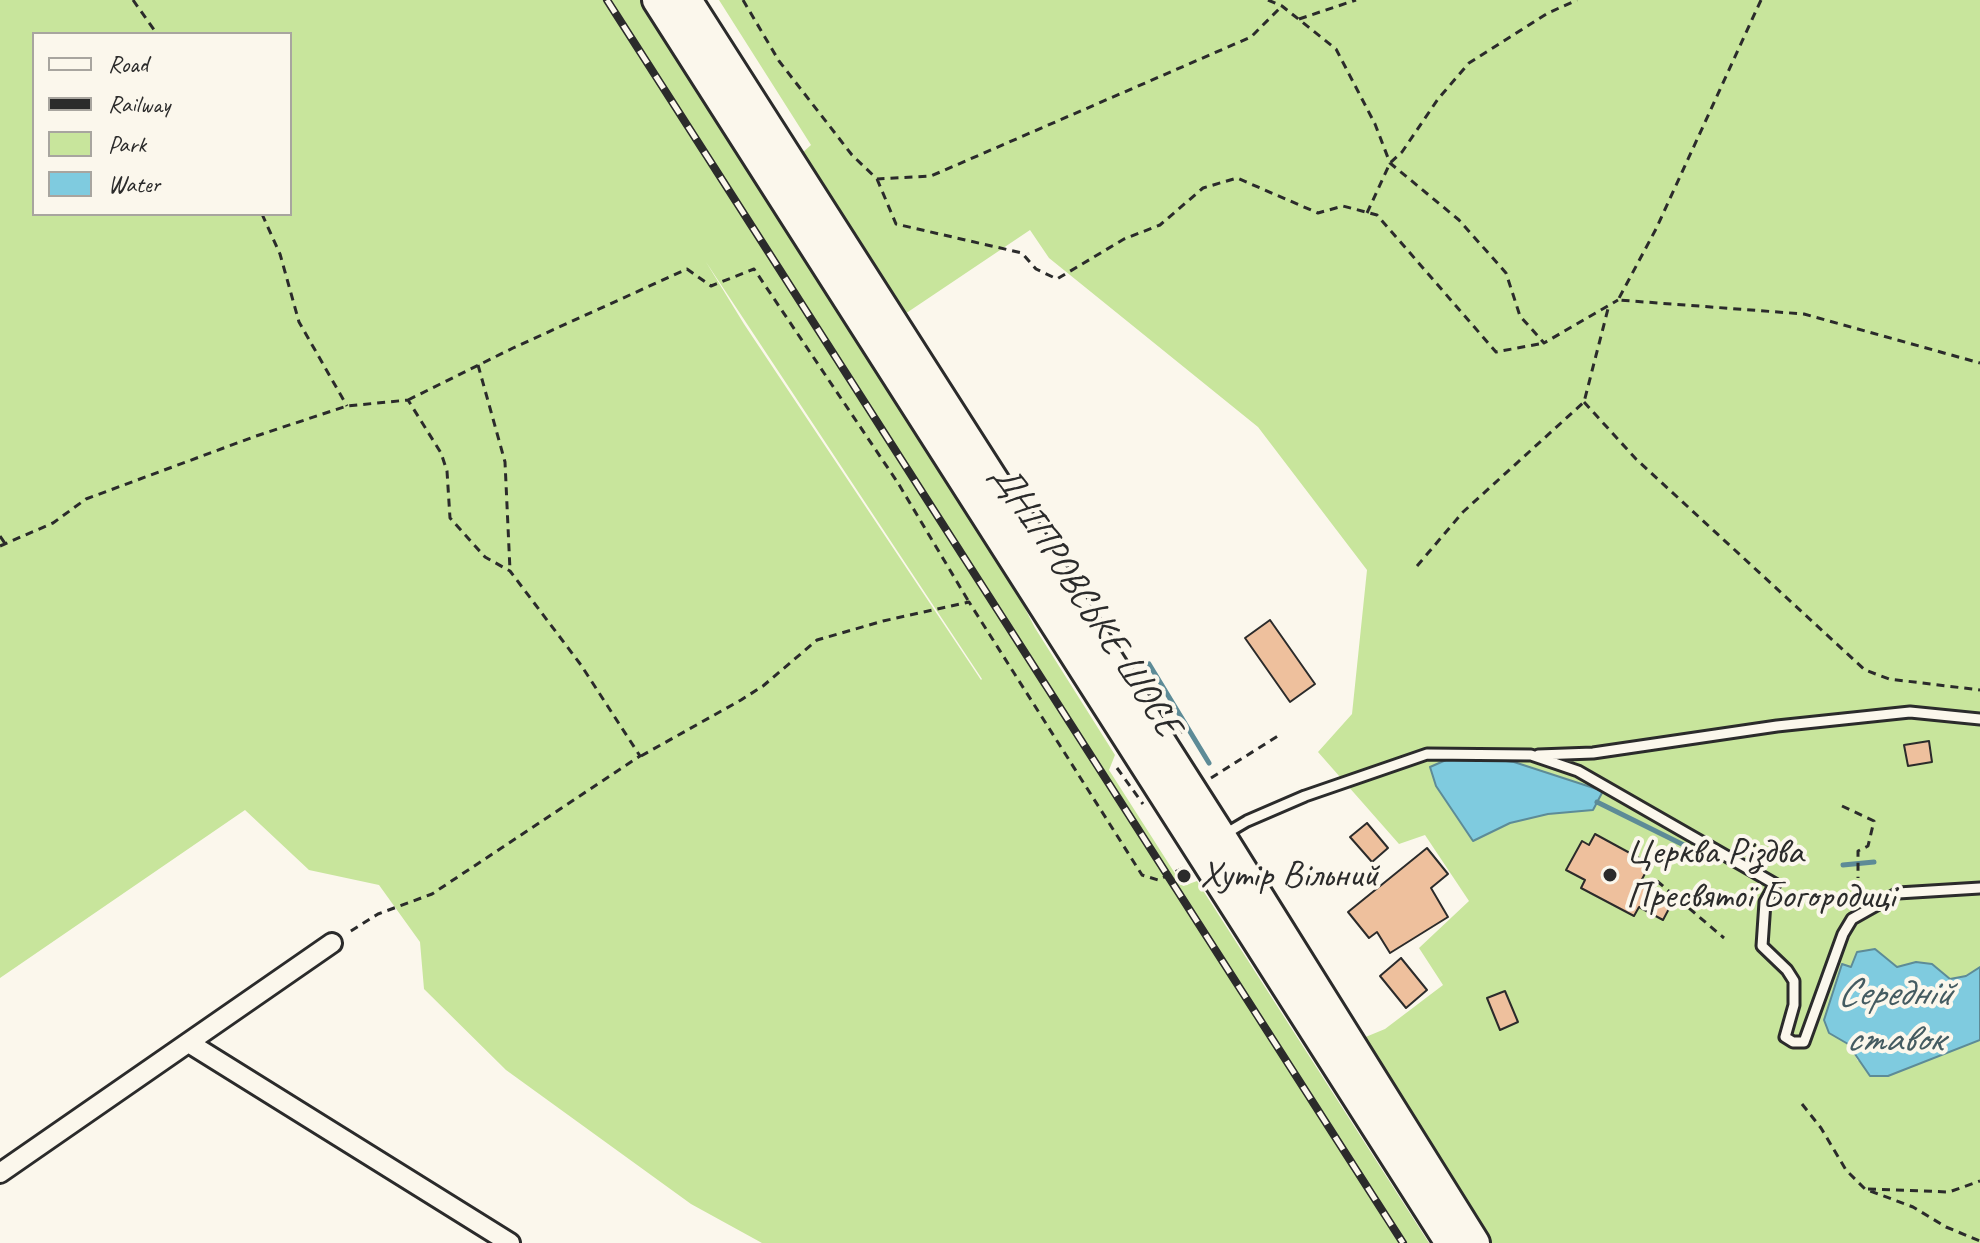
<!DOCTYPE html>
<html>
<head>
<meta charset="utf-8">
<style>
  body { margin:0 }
  #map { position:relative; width:1980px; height:1243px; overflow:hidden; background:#fbf7ec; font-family:Caveat,sans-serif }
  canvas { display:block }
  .legend { position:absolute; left:32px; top:32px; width:260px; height:184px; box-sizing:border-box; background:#fbf7ec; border:2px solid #a8a59f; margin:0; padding:10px 14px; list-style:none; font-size:24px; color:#2b2b2b }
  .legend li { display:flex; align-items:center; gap:16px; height:40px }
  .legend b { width:40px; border:2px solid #a8a59f }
</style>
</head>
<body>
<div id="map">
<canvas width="1980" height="1243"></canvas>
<ul class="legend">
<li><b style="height:10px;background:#fbf7ec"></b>Road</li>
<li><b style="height:10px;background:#2b2b2b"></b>Railway</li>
<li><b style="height:22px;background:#c8e59c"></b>Park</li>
<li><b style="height:22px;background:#7fcbdf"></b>Water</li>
</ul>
</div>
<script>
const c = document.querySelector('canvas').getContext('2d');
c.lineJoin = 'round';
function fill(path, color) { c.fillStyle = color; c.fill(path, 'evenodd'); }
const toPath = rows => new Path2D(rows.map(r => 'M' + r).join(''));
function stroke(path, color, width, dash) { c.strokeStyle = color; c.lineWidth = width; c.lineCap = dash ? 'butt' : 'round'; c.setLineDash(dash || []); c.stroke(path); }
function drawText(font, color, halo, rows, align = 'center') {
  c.font = font + ' Caveat,sans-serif'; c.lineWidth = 8; c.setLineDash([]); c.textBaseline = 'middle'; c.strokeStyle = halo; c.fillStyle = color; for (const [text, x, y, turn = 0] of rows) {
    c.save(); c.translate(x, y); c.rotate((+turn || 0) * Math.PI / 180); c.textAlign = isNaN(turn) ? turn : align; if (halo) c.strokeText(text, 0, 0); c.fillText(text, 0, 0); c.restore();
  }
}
const green = toPath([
  [0,0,657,0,947,455,1035,628,1115,755,1109,770,1183,886,1197,881,1429,1243,762,1243,691,1204,506,1070,424,989,420,942,379,885,309,870,245,810,0,978],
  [34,34,290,34,290,214,34,214],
  [706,262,982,679,981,680,744,324],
  [719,0,1980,0,1980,967,1965,976,1950,979,1932,964,1916,962,1897,967,1875,949,1851,967,1842,965,1829,1033,1848,1044,1858,1061,1948,1051,1980,1040,1980,1243,1475,1243,1351,1043,1385,1029,1443,985,1419,948,1469,901,1425,835,1399,844,1318,752,1352,714,1367,570,1258,427,1049,258,1030,230,893,322,791,163,811,145],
  [1482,758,1597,802,1593,810,1548,814,1510,823,1473,841,1430,767,1446,760]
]);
const water = toPath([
  [1482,758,1514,762,1603,791,1593,810,1548,814,1510,823,1473,841,1436,786,1430,767,1446,760,1482,758],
  [1875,949,1897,967,1916,962,1932,964,1950,979,1966,976,1980,967,1980,1040,1888,1076,1870,1076,1848,1044,1829,1033,1824,1020,1842,964,1851,967,1857,952,1875,949]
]);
const stream = toPath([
  [1149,664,1209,763],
  [1597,802,1708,857],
  [1843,865,1874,862]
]);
const building = toPath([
  [1270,620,1315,684,1290,702,1245,638,1270,620],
  [1929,741,1932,762,1908,766,1904,745,1929,741],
  [1367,823,1388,848,1372,862,1350,837,1367,823],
  [1595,834,1650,864,1639,885,1672,903,1663,920,1639,907,1634,916,1581,888,1585,880,1566,870,1582,841,1589,845,1595,834],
  [1427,848,1448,874,1431,888,1448,917,1390,953,1377,932,1369,938,1348,912,1427,848],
  [1401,958,1427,990,1406,1008,1380,976,1401,958],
  [1505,991,1518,1022,1500,1030,1487,998,1505,991]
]);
const path = toPath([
  [133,0,157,34],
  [743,0,779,61,852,155,877,179,931,176,1251,37,1282,6],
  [1268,0,1282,6,1336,49,1375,124,1390,163,1459,220,1506,273,1520,316,1544,343,1618,300],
  [1761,0,1656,229,1618,300,1804,314,1980,363],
  [1299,19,1356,0],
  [877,179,896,224,1022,253,1036,269,1057,279,1124,239,1160,225,1203,188,1237,178,1318,213,1343,206,1377,215,1496,352,1544,343],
  [1367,213,1390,163,1402,152,1438,99,1469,63,1548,13,1577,0],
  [262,214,280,254,299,322,347,406],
  [478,365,505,462,510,570],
  [408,400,513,348,687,269,711,286,754,269,898,483,969,602],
  [1584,402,1636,459,1865,670,1889,679,1980,690],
  [0,536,6,545],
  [0,546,53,523,86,499,256,436,347,406,408,400,441,453,447,471,450,518,485,557,510,571,581,665,640,756,432,894,378,914,346,934],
  [1417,566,1463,512,1584,402,1609,305],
  [1179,726,1183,733],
  [641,756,741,700,763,686,817,640,883,621,969,602,1142,875,1158,880,1183,868],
  [1117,768,1143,804],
  [1211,778,1281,734],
  [1842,806,1874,821,1868,846,1858,851,1858,878],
  [1657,881,1724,938],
  [1802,1104,1821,1128,1846,1170,1865,1189,1913,1207,1946,1227,1980,1241],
  [1868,1189,1949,1192,1980,1181]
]);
const lane = toPath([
  [1538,755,1593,753,1777,726,1910,712,1980,719],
  [1225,834,1247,821,1305,796,1427,754,1531,755,1578,771,1775,884,1765,902,1762,946,1787,970,1794,981,1794,1005,1785,1037,1793,1042,1804,1042,1843,934,1852,919,1898,893,1980,888]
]);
const street = toPath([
  [189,1043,510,1243],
  [0,1173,332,943]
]);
const primary = toPath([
  [657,0,1450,1243],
  [687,0,1221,836,1475,1243]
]);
const rail = toPath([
  [607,0,1403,1243]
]);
const markers = [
  [1610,875,8,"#2b2b2b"],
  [1184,876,8,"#2b2b2b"]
];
const streetNames = [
  ["ДНІПРОВСЬКЕ ШОСЕ",1085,601,57]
];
const poiNames = [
  ["Церква Різдва",1626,853],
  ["Пресвятої Богородиці",1626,897],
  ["Хутір Вільний",1200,876]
];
const waterNames = [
  ["Середній",1894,995],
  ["ставок",1894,1041]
];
fill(green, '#c8e59c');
fill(water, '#7fcbdf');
stroke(water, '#5d8b97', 2);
stroke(stream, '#5d8b97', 5);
fill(building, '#eec09d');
stroke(building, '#2b2b2b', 2);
stroke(lane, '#2b2b2b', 15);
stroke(street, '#2b2b2b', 24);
stroke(primary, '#2b2b2b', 34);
stroke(path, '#2b2b2b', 3, [8, 6]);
stroke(lane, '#fbf7ec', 9);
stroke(street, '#fbf7ec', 18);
stroke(primary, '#fbf7ec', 28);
stroke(rail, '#2b2b2b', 8);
stroke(rail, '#fbf7ec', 5, [15]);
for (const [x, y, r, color] of markers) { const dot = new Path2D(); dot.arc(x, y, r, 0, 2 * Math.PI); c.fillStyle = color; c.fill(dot); stroke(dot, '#fbf7ec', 3); }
drawText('38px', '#2b2b2b', '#fbf7ec', streetNames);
drawText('38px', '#2b2b2b', '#fbf7ec', poiNames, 'left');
drawText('italic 40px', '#445b61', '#fbf7ec', waterNames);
</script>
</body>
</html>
